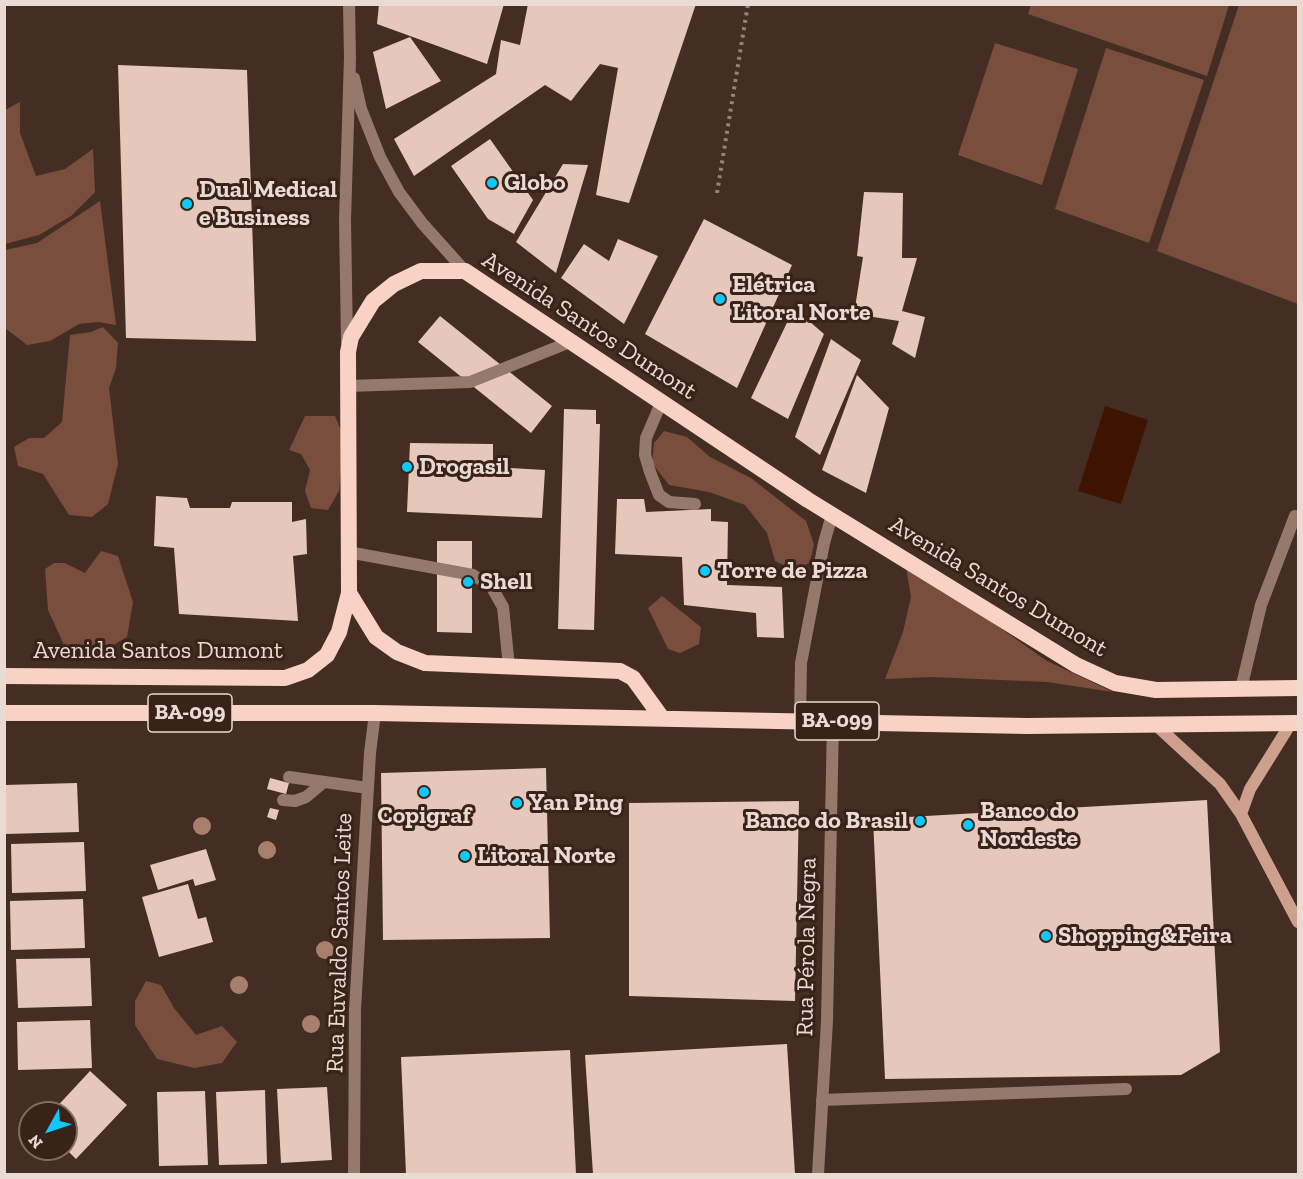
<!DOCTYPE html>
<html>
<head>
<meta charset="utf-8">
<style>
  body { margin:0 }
  #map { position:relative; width:1303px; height:1179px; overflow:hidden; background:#442d23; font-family:"Zilla Slab",serif }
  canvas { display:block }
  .frame { position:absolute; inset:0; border:6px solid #eadad4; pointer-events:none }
  .north { position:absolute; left:18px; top:1101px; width:60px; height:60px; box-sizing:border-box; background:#392319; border:2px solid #806c64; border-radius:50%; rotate:230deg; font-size:16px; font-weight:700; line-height:24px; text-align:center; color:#eadad4 }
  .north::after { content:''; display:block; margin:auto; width:21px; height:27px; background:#0dcafa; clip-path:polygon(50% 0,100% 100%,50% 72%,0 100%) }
</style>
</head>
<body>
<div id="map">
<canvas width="1303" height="1179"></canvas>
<div class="frame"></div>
<div class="north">N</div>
</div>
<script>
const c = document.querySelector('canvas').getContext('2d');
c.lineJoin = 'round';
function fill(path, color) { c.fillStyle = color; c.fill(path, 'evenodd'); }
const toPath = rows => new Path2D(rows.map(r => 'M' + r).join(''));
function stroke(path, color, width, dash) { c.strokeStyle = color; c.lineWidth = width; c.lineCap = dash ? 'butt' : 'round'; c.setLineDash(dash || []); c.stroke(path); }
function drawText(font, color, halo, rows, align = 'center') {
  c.font = font + ' "Zilla Slab",serif'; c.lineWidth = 6; c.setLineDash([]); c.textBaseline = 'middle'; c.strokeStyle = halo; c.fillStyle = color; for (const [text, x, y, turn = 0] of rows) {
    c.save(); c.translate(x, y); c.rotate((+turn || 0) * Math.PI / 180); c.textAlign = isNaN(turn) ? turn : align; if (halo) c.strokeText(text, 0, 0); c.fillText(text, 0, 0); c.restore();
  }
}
const green = toPath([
  [1031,5,1031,4,1229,5,1207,76,1028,14],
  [1239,5,1298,5,1298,304,1157,251],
  [995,43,1078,69,1042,185,958,155],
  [1106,48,1204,80,1149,243,1055,209],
  [20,102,20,133,36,176,65,169,93,149,95,192,71,216,39,235,5,244,5,110],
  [100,201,116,325,98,322,79,324,50,341,27,345,5,328,5,250,37,243],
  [103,327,118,343,116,368,109,388,118,464,108,504,92,517,69,515,43,474,18,466,14,447,29,438,44,438,62,422,70,335,91,332],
  [305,416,335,416,344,438,339,491,328,510,311,508,305,491,310,470,301,454,289,450],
  [664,431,687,437,710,457,751,478,806,521,814,544,810,562,796,571,775,561,767,533,745,505,709,492,669,485,652,463,654,443],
  [101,551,118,556,133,602,127,637,98,654,77,651,64,645,48,610,45,569,54,563,65,563,85,573],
  [905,561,1047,661,1113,692,1047,682,931,677,885,679,903,632,911,597],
  [662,596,701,627,699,644,680,653,668,649,648,608],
  [146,981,161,985,174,1008,196,1035,222,1026,237,1042,222,1063,194,1068,157,1059,135,1025,135,1001]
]);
const water = toPath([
  [1105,406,1148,420,1121,504,1078,491]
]);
const building = toPath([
  [379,4,504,4,487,64,377,24],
  [528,4,696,4,629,203,596,195,618,68,600,64,571,101,545,85,414,176,394,139,496,74,501,40,520,45],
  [410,37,441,81,386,109,373,52],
  [118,65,247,70,256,341,126,338],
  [490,139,533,200,514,234,488,219,451,166],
  [563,164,588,165,556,273,516,242],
  [864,192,903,193,902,258,917,258,902,311,925,317,915,358,892,344,899,321,854,314,863,257,857,256],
  [704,219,792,265,737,388,645,334],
  [618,239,658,256,624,324,561,278,584,244,609,261],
  [794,308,824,334,788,419,751,398],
  [440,316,552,406,531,433,418,342],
  [831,339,861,360,820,455,795,437],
  [857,375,889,408,866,493,822,470],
  [564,409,596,410,596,424,600,424,594,630,558,629],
  [410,443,493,444,493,467,545,470,542,518,407,512],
  [156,496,187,498,190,508,230,508,232,502,292,502,292,522,306,519,307,554,293,556,298,621,179,614,174,548,154,546],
  [617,499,644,499,646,512,711,509,711,521,728,522,727,585,782,587,784,638,757,637,756,613,684,605,682,557,615,554],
  [437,541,472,541,472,633,437,632],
  [546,768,550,938,383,940,381,773],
  [270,778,289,783,286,794,267,789],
  [77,783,79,832,5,834,4,785],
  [1207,800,1220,1052,1181,1075,885,1079,873,819],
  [799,801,795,1001,629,996,629,803],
  [270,808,279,810,276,820,267,817],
  [84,842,86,891,12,893,11,844],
  [206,849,216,880,195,886,193,879,158,890,150,865],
  [188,884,198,919,206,917,213,942,159,957,142,897],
  [83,899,85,948,11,950,10,901],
  [90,958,92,1006,18,1008,16,959],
  [90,1020,92,1068,18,1070,17,1022],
  [787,1044,795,1174,593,1174,585,1055],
  [570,1050,576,1174,406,1174,401,1057],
  [90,1071,127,1105,76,1159,66,1149,66,1113,51,1113],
  [327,1087,332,1160,281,1163,277,1089],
  [265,1090,267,1164,219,1165,216,1092],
  [205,1091,208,1165,159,1166,157,1092]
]);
const path = toPath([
  [717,193,748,4]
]);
const service = toPath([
  [348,386,470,382,570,342],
  [661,403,646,438,645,455,650,472,659,495,669,502,695,504],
  [348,552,473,575,491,586,503,607,509,667],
  [1241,689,1261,605,1295,516],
  [800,720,801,663,824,543,832,515],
  [289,777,368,788],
  [283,800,295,801,306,797,324,782],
  [822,1100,1126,1089]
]);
const minor = toPath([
  [354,1174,355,1010,370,753,375,713],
  [818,1174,827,1021,833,721]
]);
const tertiary = toPath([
  [354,78,361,109,380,157,399,192,422,223,465,271],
  [347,342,345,220,350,58,349,4]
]);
const secondary = toPath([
  [1156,725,1220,784,1241,814,1298,922],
  [1241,814,1250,789,1291,723]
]);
const trunk = toPath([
  [349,593,376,637,397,652,425,663,620,671,633,678,662,718],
  [4,676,285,678,308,670,327,655,339,632,349,593,348,352,351,337,373,301,394,284,421,271,465,271,808,500,1076,665,1115,683,1156,690,1298,688],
  [4,713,375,713,1027,726,1298,723]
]);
const trees = [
  [202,826],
  [267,850],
  [325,950],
  [239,985],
  [311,1024]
];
const markers = [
  [492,183,6,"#0dcafa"],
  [187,204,6,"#0dcafa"],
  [720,299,6,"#0dcafa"],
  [407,467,6,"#0dcafa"],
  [705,571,6,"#0dcafa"],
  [468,582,6,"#0dcafa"],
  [424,792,6,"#0dcafa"],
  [517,803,6,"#0dcafa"],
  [920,821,6,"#0dcafa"],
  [968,825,6,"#0dcafa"],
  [465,856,6,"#0dcafa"],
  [1046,936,6,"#0dcafa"]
];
const shields = [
  [190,713,84],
  [837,721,84]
];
const shieldNames = [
  ["BA-099",190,713],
  ["BA-099",837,721]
];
const poiNames = [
  ["Globo",504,183],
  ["Dual Medical",199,190],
  ["e Business",199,218],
  ["Elétrica",732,285],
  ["Litoral Norte",732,313],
  ["Drogasil",419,467],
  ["Torre de Pizza",717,571],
  ["Shell",480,582],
  ["Yan Ping",529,803],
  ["Banco do",980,811],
  ["Nordeste",980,839],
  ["Copigraf",424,816,"center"],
  ["Banco do Brasil",908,821,"right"],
  ["Litoral Norte",477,856],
  ["Shopping&Feira",1058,936]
];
const streetNames = [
  ["Avenida Santos Dumont",589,326,33],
  ["Avenida Santos Dumont",998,587,31],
  ["Avenida Santos Dumont",158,651],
  ["Rua Euvaldo Santos Leite",340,943,-88],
  ["Rua Pérola Negra",807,947,-89]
];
fill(green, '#7a4e3c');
fill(water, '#3e1401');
fill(building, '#e5c7bb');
stroke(path, '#958279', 4, [3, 4.5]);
stroke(service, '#96796d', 12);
stroke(minor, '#96796d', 12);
stroke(tertiary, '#96796d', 12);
stroke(secondary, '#ce9f8d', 12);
stroke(trunk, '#f8d2c4', 16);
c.fillStyle = '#a87e6d';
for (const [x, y] of trees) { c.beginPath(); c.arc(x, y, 9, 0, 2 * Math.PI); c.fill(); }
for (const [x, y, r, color] of markers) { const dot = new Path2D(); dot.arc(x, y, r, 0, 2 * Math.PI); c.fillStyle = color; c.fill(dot); stroke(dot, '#392319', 2); }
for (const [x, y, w] of shields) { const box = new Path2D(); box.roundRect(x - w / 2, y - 19, w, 38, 4.5); c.fillStyle = '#392319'; c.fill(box); stroke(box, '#eadad4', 1.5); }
drawText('bold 22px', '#eadad4', null, shieldNames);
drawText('bold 24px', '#eadad4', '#392319', poiNames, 'left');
drawText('24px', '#eadad4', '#392319', streetNames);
</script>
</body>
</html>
